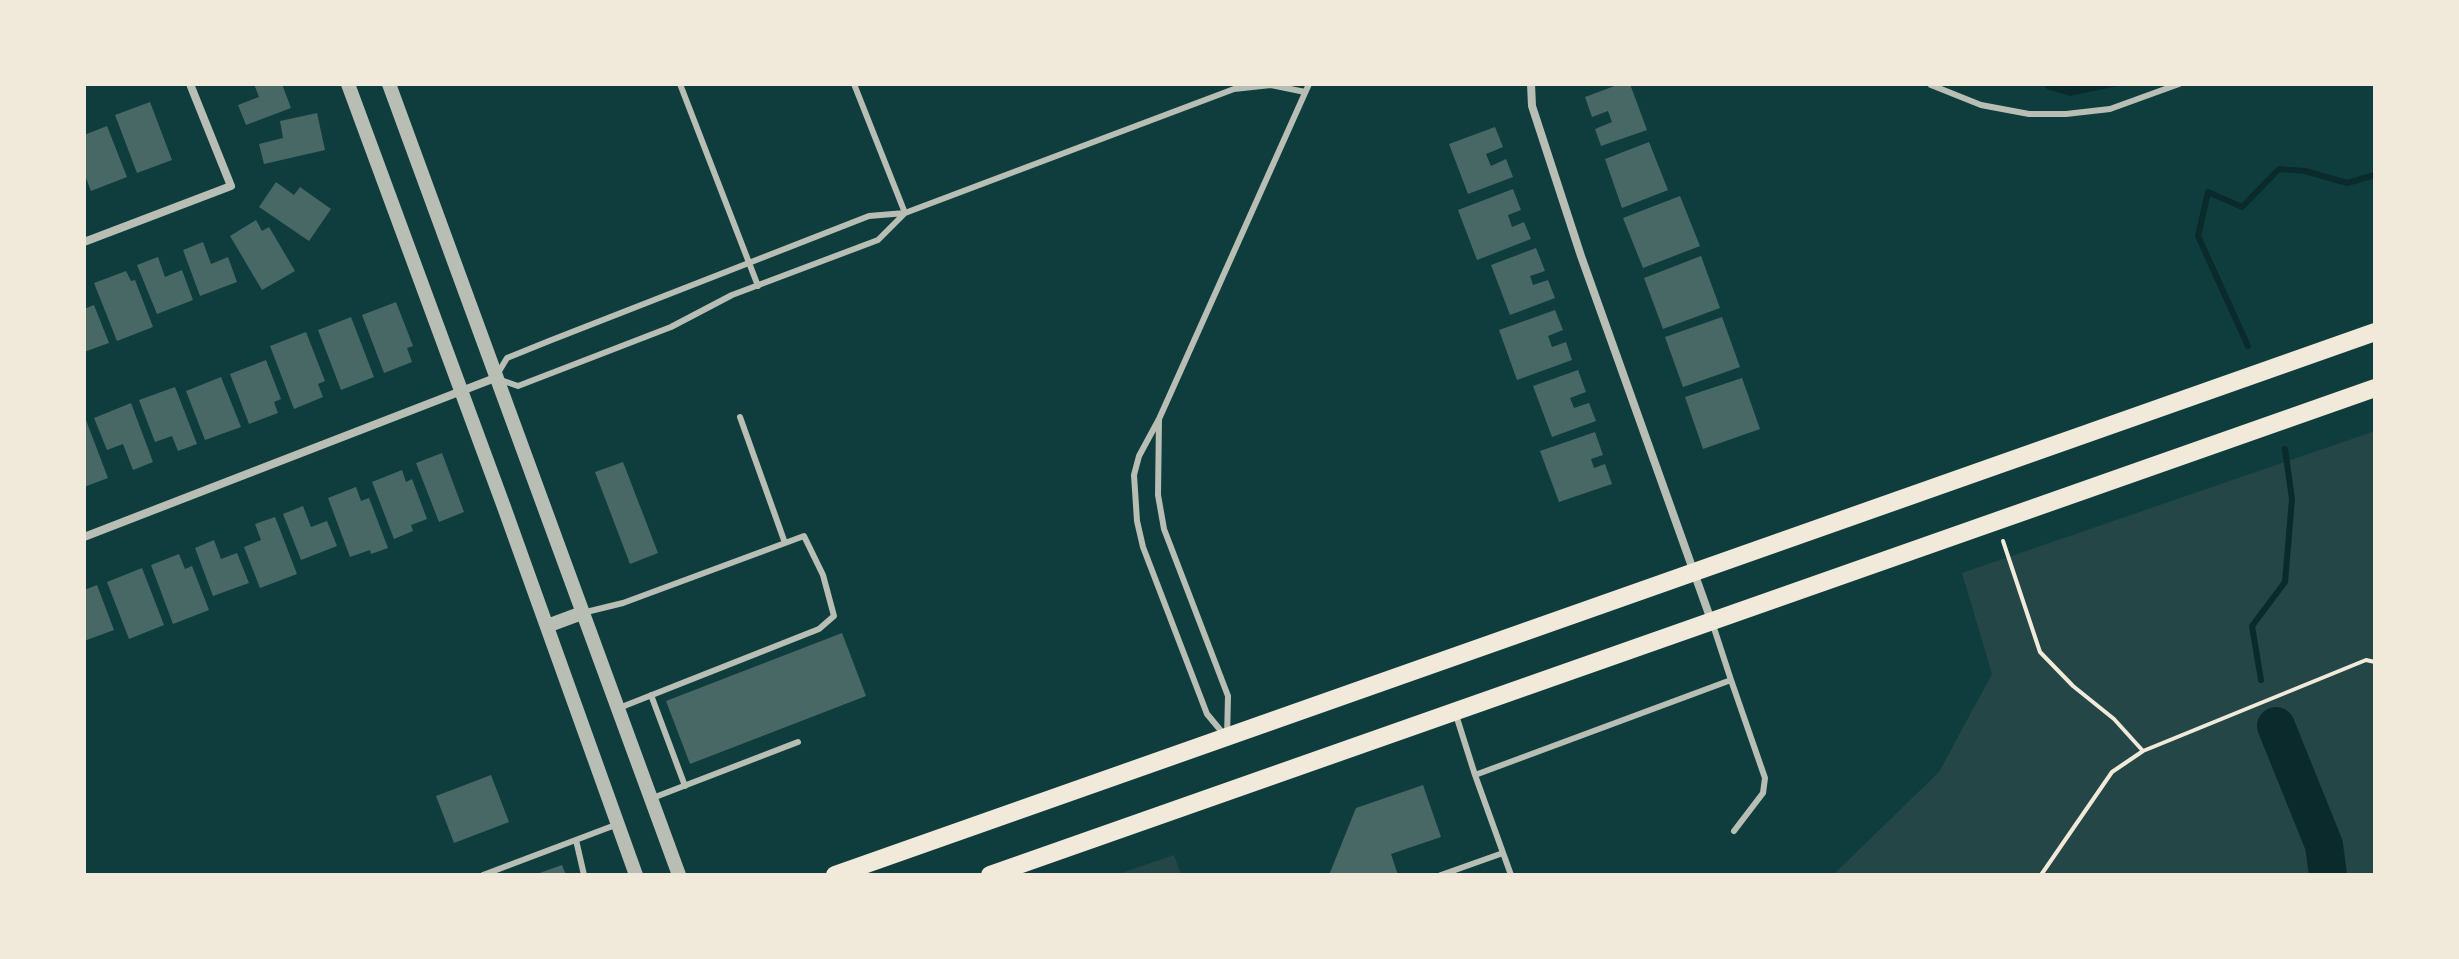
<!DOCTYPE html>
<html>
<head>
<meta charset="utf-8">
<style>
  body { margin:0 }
  #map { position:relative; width:2459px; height:959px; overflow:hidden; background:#0f3d3e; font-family:"Archivo Narrow",sans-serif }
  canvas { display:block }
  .frame { position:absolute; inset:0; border:86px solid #f1e9da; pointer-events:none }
</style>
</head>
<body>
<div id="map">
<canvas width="2459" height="959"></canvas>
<div class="frame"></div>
</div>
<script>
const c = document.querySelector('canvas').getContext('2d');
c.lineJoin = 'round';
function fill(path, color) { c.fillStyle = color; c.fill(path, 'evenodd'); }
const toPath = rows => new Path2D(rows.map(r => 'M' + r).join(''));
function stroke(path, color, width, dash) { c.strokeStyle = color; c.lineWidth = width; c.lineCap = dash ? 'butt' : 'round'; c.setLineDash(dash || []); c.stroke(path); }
const green = toPath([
  [2375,431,2375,875,1833,875,1939,772,1992,674,1962,573],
  [1174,855,1181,875,1115,875]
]);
const water = toPath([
  [2043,84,2127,84,2070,96,2047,89]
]);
const stream = toPath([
  [2248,346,2198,236,2208,192,2242,207,2279,169,2305,171,2347,183,2375,175],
  [2261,680,2252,626,2285,582,2292,499,2285,449]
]);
const river = toPath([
  [2276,726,2324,845,2328,875]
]);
const building = toPath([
  [254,84,282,84,291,108,246,125,238,105,259,97],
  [1620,84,1630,84,1647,130,1601,146,1595,129,1612,122,1608,111,1592,117,1585,97],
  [150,102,172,160,137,173,115,115],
  [317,113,325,150,264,164,259,144,283,138,280,121],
  [107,126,127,177,91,191,84,173,84,135],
  [1495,127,1503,147,1486,154,1491,166,1506,159,1513,177,1468,194,1449,144],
  [1649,142,1668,190,1622,208,1605,159],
  [276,182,294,195,300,187,331,209,309,241,259,207],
  [1513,189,1521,210,1508,215,1512,227,1524,222,1531,239,1477,260,1458,210],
  [1680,196,1700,246,1643,268,1623,218],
  [256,220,262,231,269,227,295,271,262,290,230,236],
  [203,242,211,264,228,257,237,282,200,296,183,250],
  [1536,248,1545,271,1530,276,1533,285,1548,280,1555,298,1510,315,1491,265],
  [1701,256,1720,308,1663,329,1644,278],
  [158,257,165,277,182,270,193,300,157,314,137,265],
  [126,271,131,281,135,280,153,327,117,341,94,283],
  [396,302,413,346,407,348,412,362,384,373,362,315],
  [94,305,109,343,84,352,84,309],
  [1555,310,1563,330,1548,336,1552,347,1566,342,1572,360,1517,380,1499,330],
  [351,317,374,377,341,390,318,330],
  [1722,317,1740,367,1683,387,1665,337],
  [306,332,325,381,318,384,323,397,294,409,270,346],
  [266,360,281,399,274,402,278,413,249,424,230,374],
  [1578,370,1586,392,1570,398,1574,408,1589,403,1596,421,1552,437,1533,386],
  [221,377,241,427,205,440,186,391],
  [1742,378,1760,429,1703,449,1685,397],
  [175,387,197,444,178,451,172,436,155,442,139,400],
  [131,403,153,462,133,470,123,444,107,450,94,418],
  [84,415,108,478,84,487],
  [1595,432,1603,455,1591,459,1594,468,1605,464,1612,484,1559,502,1540,451],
  [442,453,464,512,439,522,416,463],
  [623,462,658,553,630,564,595,472],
  [402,470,406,482,412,479,427,519,411,525,413,531,394,539,372,482],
  [356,487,361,501,369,498,388,548,371,554,370,550,350,557,328,498],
  [303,506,311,527,327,521,337,546,301,560,283,514],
  [275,517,297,574,260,588,244,547,261,540,255,524],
  [214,540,221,559,237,553,249,583,213,596,195,548],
  [179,554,185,569,192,566,209,610,173,624,151,565],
  [142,568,164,625,129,639,107,582],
  [97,585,114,630,84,641,84,590],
  [842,633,866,696,690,764,666,701],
  [491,775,509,822,454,843,436,796],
  [1423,785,1441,837,1391,854,1398,875,1329,875,1356,808],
  [562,865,566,875,534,875]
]);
const path = toPath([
  [2003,541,2040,652,2073,686,2114,719,2143,751],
  [2041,875,2112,772,2143,751,2366,660,2375,662]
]);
const service = toPath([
  [680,84,758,286],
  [854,84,905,213,1234,89,1271,85,1305,92],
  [1931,85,1981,105,2029,114,2066,114,2110,109,2179,84],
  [905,213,878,240,732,295,671,327,518,386,495,378,507,358,549,341,869,216,905,213],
  [740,417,785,543],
  [1159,419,1158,495,1164,529,1228,696,1227,738,1207,714,1143,547,1137,521,1134,475,1139,456,1159,419,1309,84],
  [582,613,623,603,804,536,823,575,834,616,819,629,619,708],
  [1731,680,1765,778,1763,793,1734,831],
  [651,695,685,786],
  [1456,715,1475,775,1731,680,1712,622],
  [1475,775,1511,875],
  [650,799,798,742],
  [576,840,584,875],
  [483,875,618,824],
  [1441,875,1503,853]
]);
const minor = toPath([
  [1531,84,1532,106,1581,256,1711,620],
  [84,242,231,186,190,84],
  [84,537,495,378]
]);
const tertiary = toPath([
  [348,84,504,507,636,875],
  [389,84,679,875],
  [547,626,582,613]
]);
const primary = toPath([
  [835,875,2375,332],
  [990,875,2375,388]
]);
fill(green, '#244646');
fill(water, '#0a2a2b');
stroke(stream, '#0a2a2b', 6);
stroke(river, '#0a2a2b', 38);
fill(building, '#486865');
stroke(path, '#f1e9da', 4);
stroke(service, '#b8beb3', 6);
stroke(minor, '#b8beb3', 8);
stroke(tertiary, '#b8beb3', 14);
stroke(primary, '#f1e9da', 18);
</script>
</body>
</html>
